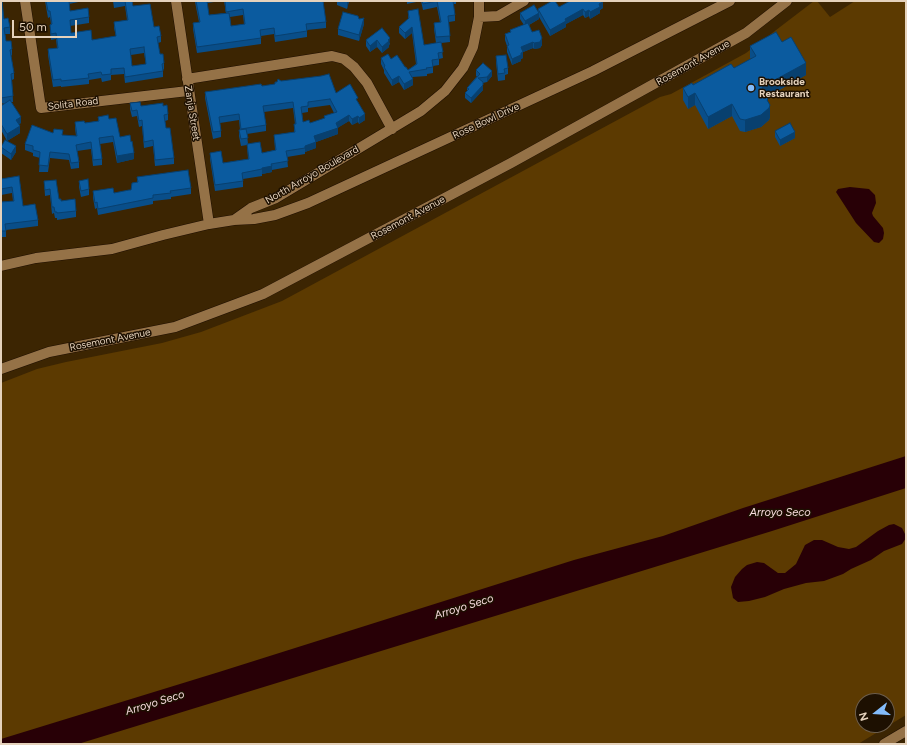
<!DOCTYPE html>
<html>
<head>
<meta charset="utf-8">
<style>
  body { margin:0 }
  #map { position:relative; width:907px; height:745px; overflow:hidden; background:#3c2502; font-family:Figtree,sans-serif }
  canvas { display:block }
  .frame { position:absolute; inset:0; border:2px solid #e5d2bc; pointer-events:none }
  .north { position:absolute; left:855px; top:693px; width:40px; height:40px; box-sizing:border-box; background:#1d1001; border:1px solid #6d5e4c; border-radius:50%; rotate:253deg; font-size:11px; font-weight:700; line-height:16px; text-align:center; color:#e5d2bc }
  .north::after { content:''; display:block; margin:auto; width:14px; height:18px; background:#83bcfb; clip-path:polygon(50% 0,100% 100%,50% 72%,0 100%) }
  .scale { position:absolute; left:12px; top:20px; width:65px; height:18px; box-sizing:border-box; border:2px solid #e5d2bc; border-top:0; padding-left:5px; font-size:12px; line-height:14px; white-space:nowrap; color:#e5d2bc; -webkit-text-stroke:3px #1d1001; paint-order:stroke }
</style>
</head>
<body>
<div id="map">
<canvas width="907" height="745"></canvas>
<div class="frame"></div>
<div class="north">N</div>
<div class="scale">50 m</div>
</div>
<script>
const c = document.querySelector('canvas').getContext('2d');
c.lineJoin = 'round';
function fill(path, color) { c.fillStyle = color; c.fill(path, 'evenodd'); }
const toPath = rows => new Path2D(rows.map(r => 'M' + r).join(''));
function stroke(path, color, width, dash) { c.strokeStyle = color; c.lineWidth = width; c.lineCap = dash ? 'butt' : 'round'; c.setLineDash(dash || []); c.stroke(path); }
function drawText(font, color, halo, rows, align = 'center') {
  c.font = font + ' Figtree,sans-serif'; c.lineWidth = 3; c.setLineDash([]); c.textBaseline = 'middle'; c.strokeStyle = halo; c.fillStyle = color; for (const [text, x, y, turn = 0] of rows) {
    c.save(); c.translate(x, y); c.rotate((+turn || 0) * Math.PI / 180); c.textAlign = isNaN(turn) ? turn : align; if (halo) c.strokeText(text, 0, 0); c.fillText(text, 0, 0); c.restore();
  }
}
const green = toPath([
  [814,1,817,1,830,17,855,1,906,1,906,715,858,744,1,744,1,383,37,369,66,362,162,343,201,332,282,301,660,97,671,94,746,53],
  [863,701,887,701,887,725,863,725]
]);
const water = toPath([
  [850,187,869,189,875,195,876,203,872,213,873,216,883,228,884,233,883,239,879,243,874,242,856,223,836,192,838,189],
  [906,456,906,488,772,531,78,744,1,744,1,739,219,672,574,560,663,536,743,508],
  [894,524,902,528,905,534,906,538,902,544,884,551,871,560,851,569,843,574,824,581,806,583,784,589,765,597,749,601,738,602,733,598,731,587,735,577,742,569,747,565,757,562,764,563,778,573,785,573,796,564,805,545,814,540,822,540,838,547,849,549,856,547,878,531,889,525]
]);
const minor = toPath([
  [25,1,41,108,188,91],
  [176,1,209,224],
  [479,17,498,16,524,1],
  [187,79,332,56,344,59,354,67,367,83,392,129],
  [234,220,254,219,275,215,308,203,593,71,730,1],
  [1,266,36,258,112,249,163,235,209,224,234,220,251,208,276,198,421,111,445,91,463,68,473,47,479,17,479,1],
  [1,369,49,352,175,327,263,294,511,163,746,33,787,1],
  [884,744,906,731]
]);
const wall = toPath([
  [1,1,4,19,10,27,10,34,5,34,6,41,12,49,12,55,11,56,14,73,14,79,12,80,13,102,11,102,21,123,19,124,20,133,7,141,1,130,1,106,4,103,1,104],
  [45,1,83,1,69,4,70,11,89,17,89,23,70,26,71,33,92,40,116,36,114,28,114,22,127,20,125,6,114,8,113,1,132,1,133,6,154,27,161,36,161,42,158,43,160,54,164,63,164,69,163,70,163,77,125,83,124,74,111,75,111,80,102,82,101,78,89,80,89,84,61,87,61,86,53,87,48,55,48,49,57,48,56,39,51,40,50,31,50,25,51,24,50,17,48,18],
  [144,53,146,64,132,66,131,55],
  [189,1,221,1,207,3,209,15,226,13,224,1,323,1,326,22,326,28,307,30,307,37,275,42,274,34,261,36,261,44,197,53,193,29,193,23,199,22,195,2,190,2],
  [243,15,244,24,231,26,230,17],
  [337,1,349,1,347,9,337,5],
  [407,1,456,1,456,4,453,4,455,15,455,21,449,22,450,42,441,43,443,58,439,59,439,65,433,66,433,73,427,74,427,76,412,77,413,85,404,90,399,82,392,86,384,73,384,70,381,64,381,58,391,59,408,70,416,64,412,33,405,39,399,33,399,27,408,19,408,11,424,45,436,43,434,29,434,23,440,22,437,7,423,10,421,1,407,4],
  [559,7,603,8,600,10,600,13,590,19,589,16,585,18,583,15,566,24,566,27,550,36,539,17,539,19,529,25,532,32,542,45,540,48,534,49,533,48,523,52,523,58,521,59,521,61,512,65,507,52,507,46,505,40,505,34,510,32,510,30,524,25,520,19,520,13,538,11,538,9],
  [359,19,364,24,359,41,338,35,338,29],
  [382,28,390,44,389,45,389,47,382,53,377,47,370,52,366,46,366,40],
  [782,42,806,75,767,97,768,103,770,117,769,120,761,127,745,132,740,131,732,116,708,129,695,105,688,109,683,100,683,88,734,68,751,59,750,58,750,46],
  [496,56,508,68,508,74,505,75,505,80,498,81,496,62],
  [476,70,492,76,487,82,483,83,483,90,471,103,465,98,465,93,467,91,467,88,477,76,476,76],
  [281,81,336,93,358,102,365,120,359,124,358,122,352,125,349,121,337,128,338,134,316,142,316,148,305,152,305,154,287,157,288,167,272,170,272,172,262,174,262,176,243,179,243,187,215,191,210,159,210,153,223,163,248,159,247,145,241,146,239,136,239,130,240,130,239,120,220,123,221,131,221,137,213,139,205,98,205,92,262,86,275,84],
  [330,105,334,113,324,116,324,119,310,123,303,122,302,113,308,112,308,108],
  [293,108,295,124,294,124,294,132,274,135,275,150,262,153,248,144,247,134,266,131,266,125,264,112],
  [130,103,141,106,163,106,168,114,168,120,165,121,166,128,174,158,174,164,155,166,153,146,144,148,142,126,139,127,137,116,132,117,130,109],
  [98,117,109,119,134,159,117,163,113,142,100,144,102,159,102,165,93,166,91,149,77,151,79,162,79,168,71,169,69,160,50,158,48,172,39,172,40,158,33,156,33,153,25,150,25,144,53,133,63,135,76,136,75,128,75,122,85,123,98,121],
  [775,131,795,138,780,146,775,137],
  [1,146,16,152,11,160,1,153],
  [19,176,23,206,38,220,38,226,6,230,6,237,1,237,1,202,13,201,12,193,1,195,1,179],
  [137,177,191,188,191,194,171,197,171,199,153,201,153,204,98,215,97,208,95,209,93,198,93,191,114,193,131,190,137,182],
  [44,181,59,199,76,211,76,217,57,220,57,218,55,218,54,213,52,214,50,195,45,196],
  [79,181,89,189,89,195,81,197,79,187]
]);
const shadedWall = toPath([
  [347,1,349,1,347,9],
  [603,2,603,8,600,10,600,13,590,19,590,12,599,4],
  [583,9,583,15,566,24,566,27,550,36,550,30,565,19],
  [589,10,589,16,585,18,585,12],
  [539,13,539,19,525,27,525,21],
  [364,18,364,24,359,41,359,35],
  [412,27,412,33,405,39,405,33],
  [390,38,389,47,382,53,382,47],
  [542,38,542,45,540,48,534,49,534,43],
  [377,40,377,47,370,52,370,46],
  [533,42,533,48,521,53,521,47],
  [523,52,523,58,521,59,521,61,512,65,512,59],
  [806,63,806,75,762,99,762,87],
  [492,71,492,76,487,82,487,77],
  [399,76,399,82,392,86,392,80],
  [413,79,413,85,404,90,404,84],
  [483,85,483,90,471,103,471,98],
  [695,93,695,105,688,109,688,97],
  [768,99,768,108,770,105,770,117,769,120,761,127,745,132,745,120],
  [732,104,732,116,708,129,708,117],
  [365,114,365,120,359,124,359,118],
  [349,115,349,121,336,129,338,128,338,134,316,142,316,148,305,152,305,146,314,136],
  [358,116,358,122,352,125,352,119],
  [21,117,21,123,16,126,16,120],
  [20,126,20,133,7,141,7,134],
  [795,132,795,138,780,146,780,140],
  [16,146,16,152,11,160,11,154],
  [134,153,134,159,117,163,117,156],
  [272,166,272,172,262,174,262,168]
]);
const building = toPath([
  [1,1,2,1,4,19,8,18,10,27,4,28,6,41,11,41,12,49,10,50,14,73,11,74,13,96,1,98,1,1],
  [46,1,69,1,70,11,88,8,89,17,70,20,71,33,91,30,92,40,116,36,114,22,128,20,125,1,132,1,133,6,150,4,154,27,159,26,161,36,157,37,160,54,163,54,164,63,162,64,163,71,125,77,124,68,111,69,111,74,102,75,101,72,88,74,89,78,61,81,61,79,53,80,48,49,58,48,56,33,51,34,50,25,52,24,50,11,48,11,46,1],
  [144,47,146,64,132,66,130,49,144,47],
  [196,1,207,1,209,15,229,13,231,26,245,24,243,9,226,12,225,1,323,1,326,22,306,24,307,31,275,36,274,28,260,30,261,38,197,47,193,23,200,22,196,1],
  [422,1,453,1,455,15,448,16,450,36,436,37,434,23,441,22,437,1,423,4,422,1],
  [552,1,555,1,559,7,570,1,603,1,603,2,599,4,600,7,590,12,589,10,585,12,583,9,565,19,566,21,550,30,538,9,552,1],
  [534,5,539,13,525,21,520,13,534,5],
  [418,9,424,45,441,42,443,52,438,53,439,59,432,60,433,67,426,68,427,69,409,72,413,79,404,84,399,76,392,80,384,67,385,66,381,58,388,54,391,59,397,55,405,67,406,67,408,70,417,64,412,27,405,33,399,27,409,18,408,11,418,9],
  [343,12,358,16,359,19,364,18,359,35,338,29,343,12],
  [528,23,532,32,539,30,542,38,540,42,534,43,533,42,521,47,523,52,521,53,521,55,512,59,507,46,509,45,505,34,511,32,510,30,528,23],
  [382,28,390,38,388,40,389,41,382,47,377,40,370,46,366,40,382,28],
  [776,32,782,42,791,37,806,63,762,87,768,99,767,100,770,105,769,108,761,115,745,120,740,119,732,104,708,117,695,93,688,97,683,88,692,83,693,85,731,64,734,68,756,56,750,46,776,32],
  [506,55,508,68,504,69,505,73,498,74,496,56,506,55],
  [483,63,492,71,487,77,478,78,483,82,483,85,471,98,465,93,469,89,467,88,480,74,476,70,483,63],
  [329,74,336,93,350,84,358,98,356,99,365,114,359,118,358,116,352,119,349,115,336,123,338,128,314,136,316,142,305,146,305,148,286,151,288,161,271,164,272,166,262,168,262,169,242,173,243,181,215,185,210,153,221,151,223,163,249,159,247,144,260,142,262,153,276,150,274,135,295,132,294,124,296,124,293,102,263,106,266,125,241,129,239,114,219,117,221,131,213,132,205,92,261,84,262,86,275,84,275,82,277,82,278,79,281,81,321,76,329,74],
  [330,99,337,112,324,116,325,118,310,123,309,120,303,122,301,107,308,106,308,102,330,99],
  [10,100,21,117,16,120,20,126,7,134,1,124,1,106,10,100],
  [140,102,141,106,163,103,163,106,167,105,168,114,164,115,166,128,170,128,174,158,155,160,153,140,144,142,142,120,139,121,137,110,132,111,130,103,140,102],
  [108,115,109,119,116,118,120,137,130,135,131,142,132,141,134,153,117,156,113,136,99,138,102,159,93,160,91,142,76,145,79,162,71,163,69,154,50,152,48,166,39,165,40,152,33,150,33,146,25,144,32,125,53,133,54,129,63,130,62,135,77,136,75,122,84,121,85,123,99,121,98,117,108,115],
  [790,123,795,132,780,140,775,131,790,123],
  [246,129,248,138,241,139,239,130,246,129],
  [5,140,16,146,11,154,1,147,5,140],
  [188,170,191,188,170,191,171,193,153,195,153,198,98,209,97,202,95,203,93,191,113,188,114,193,129,190,131,190,132,183,138,182,137,177,188,170],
  [19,176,23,206,35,204,38,220,5,224,6,231,1,231,1,202,14,201,12,187,1,189,1,179,19,176],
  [88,179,89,189,81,191,79,181,88,179],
  [56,180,59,199,61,199,61,201,75,199,76,211,57,213,57,212,55,212,54,207,52,207,50,189,45,190,44,181,56,180]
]);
const markers = [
  [751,88,4,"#83bcfb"]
];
const streetNames = [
  ["Rosemont Avenue",693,63,-29],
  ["Solita Road",73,104,-7],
  ["Zanja Street",192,113,81],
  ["Rose Bowl Drive",486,121,-25],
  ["North Arroyo Boulevard",312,175,-30],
  ["Rosemont Avenue",408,218,-28],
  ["Rosemont Avenue",110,340,-11]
];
const poiNames = [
  ["Brookside",759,82],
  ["Restaurant",759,94]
];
const waterNames = [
  ["Arroyo Seco",780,513],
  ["Arroyo Seco",464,607,-17],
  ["Arroyo Seco",155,703,-17]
];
fill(green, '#5c3a01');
fill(water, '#280006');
stroke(minor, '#1f0f00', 11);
stroke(minor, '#957247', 10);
fill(wall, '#094e89');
fill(shadedWall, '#08406f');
fill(building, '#0b5b9f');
stroke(building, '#08406f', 1);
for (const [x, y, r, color] of markers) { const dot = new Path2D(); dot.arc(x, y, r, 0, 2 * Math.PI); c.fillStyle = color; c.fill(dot); stroke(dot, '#1d1001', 1.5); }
drawText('10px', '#e5d2bc', '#1d1001', streetNames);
drawText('bold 10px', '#e5d2bc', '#1d1001', poiNames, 'left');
drawText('italic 11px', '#f8dbde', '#1d1001', waterNames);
</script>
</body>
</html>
